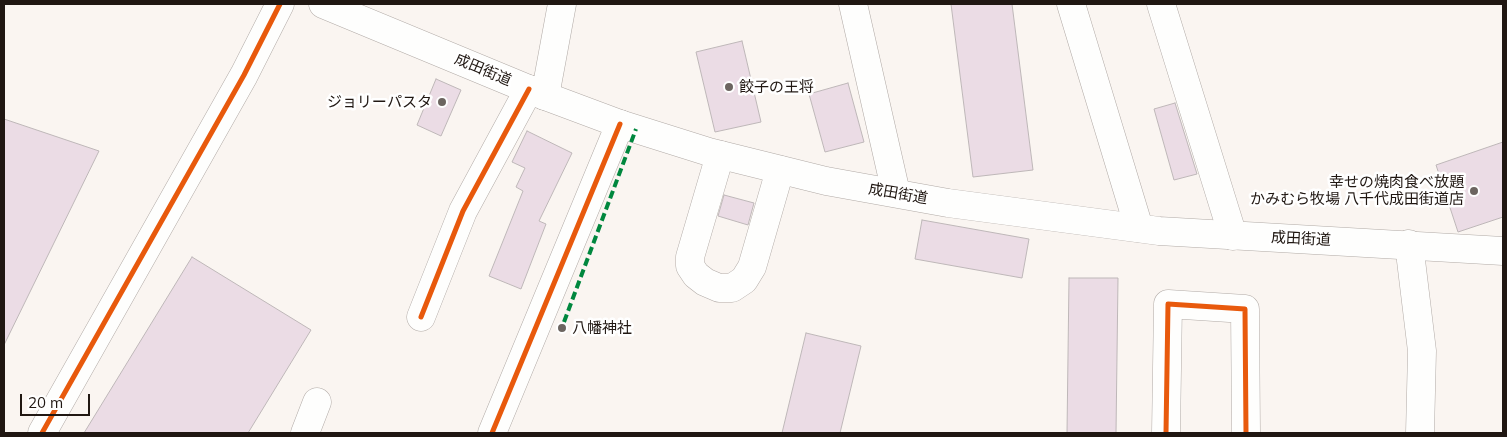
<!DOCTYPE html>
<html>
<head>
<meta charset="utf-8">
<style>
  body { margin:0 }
  #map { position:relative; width:1507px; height:437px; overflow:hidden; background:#faf5f1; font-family:Mulish,sans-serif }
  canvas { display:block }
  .frame { position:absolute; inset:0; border:5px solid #201712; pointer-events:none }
  .scale { position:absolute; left:20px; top:394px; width:70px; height:22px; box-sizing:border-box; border:2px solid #201712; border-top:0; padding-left:6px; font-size:15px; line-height:18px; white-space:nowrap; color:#201712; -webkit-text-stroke:4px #fff; paint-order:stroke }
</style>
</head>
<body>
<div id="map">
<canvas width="1507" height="437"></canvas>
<div class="frame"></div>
<div class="scale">20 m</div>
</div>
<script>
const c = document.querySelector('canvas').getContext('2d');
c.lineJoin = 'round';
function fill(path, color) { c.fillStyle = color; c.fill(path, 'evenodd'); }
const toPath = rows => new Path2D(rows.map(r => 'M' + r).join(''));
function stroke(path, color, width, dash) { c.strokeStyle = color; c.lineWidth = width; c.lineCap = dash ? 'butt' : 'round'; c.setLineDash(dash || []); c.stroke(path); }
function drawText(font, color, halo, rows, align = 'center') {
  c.font = font + ' Mulish,"Noto Sans JP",sans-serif'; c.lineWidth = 5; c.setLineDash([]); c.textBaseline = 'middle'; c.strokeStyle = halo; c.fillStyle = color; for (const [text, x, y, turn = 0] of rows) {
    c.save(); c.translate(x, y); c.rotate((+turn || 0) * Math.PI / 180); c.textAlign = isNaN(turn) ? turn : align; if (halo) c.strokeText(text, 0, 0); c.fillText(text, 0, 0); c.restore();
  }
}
const building = toPath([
  [951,4,1012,4,1033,170,973,177,951,4],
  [742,41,761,122,715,132,696,52,742,41],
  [436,79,461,90,441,136,417,125,436,79],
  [848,83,864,142,825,152,809,94,848,83],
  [1175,103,1197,174,1174,180,1154,109,1175,103],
  [4,119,99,151,4,345,4,119],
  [527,131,572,153,539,221,546,224,521,289,489,276,523,191,516,187,525,168,512,162,527,131],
  [1503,142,1503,217,1458,232,1436,165,1503,142],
  [724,195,754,203,748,225,718,216,724,195],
  [922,220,1029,239,1022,278,915,259,922,220],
  [192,257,311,330,248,433,84,433,192,257],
  [1069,278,1118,278,1116,433,1067,433,1069,278],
  [806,333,861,346,840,433,782,433,806,333]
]);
const minor = toPath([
  [853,4,896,193],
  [1071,4,1139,228],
  [1161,4,1233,236],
  [545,96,562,4],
  [720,155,690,257,690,266,696,275,705,282,719,288,732,288,744,280,752,267,780,170],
  [1409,244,1422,351,1420,433],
  [421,317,463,211,529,89],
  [42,433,244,75,280,4],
  [305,433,317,402],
  [492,433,620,124],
  [1166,433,1168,304,1245,309,1246,433]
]);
const highway = toPath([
  [323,4,545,96,620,124,709,152,826,181,948,203,1159,231,1503,251]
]);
const quiet = toPath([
  [564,322,636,129]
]);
const cycleway = toPath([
  [421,317,463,211,529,89],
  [42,433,244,75,280,4],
  [492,433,620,124],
  [1166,433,1168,304,1245,309,1246,433]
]);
const markers = [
  [729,87,5,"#6c6560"],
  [442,102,5,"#6c6560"],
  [1474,191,5,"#6c6560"],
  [562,328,5,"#6c6560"]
];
const streetNames = [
  ["成田街道",483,70,23],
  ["成田街道",898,194,10],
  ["成田街道",1301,239,3]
];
const poiNames = [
  ["餃子の王将",739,87],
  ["ジョリーパスタ",432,102,"right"],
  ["幸せの焼肉食べ放題",1464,182,"right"],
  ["かみむら牧場 八千代成田街道店",1464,199,"right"],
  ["八幡神社",572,328]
];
fill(building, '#ebdce5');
stroke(building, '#beb7b8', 1);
stroke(minor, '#b1aaa6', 29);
stroke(highway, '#b1aaa6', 29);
stroke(minor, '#fefefd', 28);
stroke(highway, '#fefefd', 28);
stroke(quiet, '#00873e', 4, [8, 4]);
stroke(cycleway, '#e8590c', 5);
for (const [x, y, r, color] of markers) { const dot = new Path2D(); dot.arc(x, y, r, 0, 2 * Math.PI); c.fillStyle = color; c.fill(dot); stroke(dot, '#fff', 2); }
drawText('15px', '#201712', '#fff', streetNames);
drawText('15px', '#201712', '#fff', poiNames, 'left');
</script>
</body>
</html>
